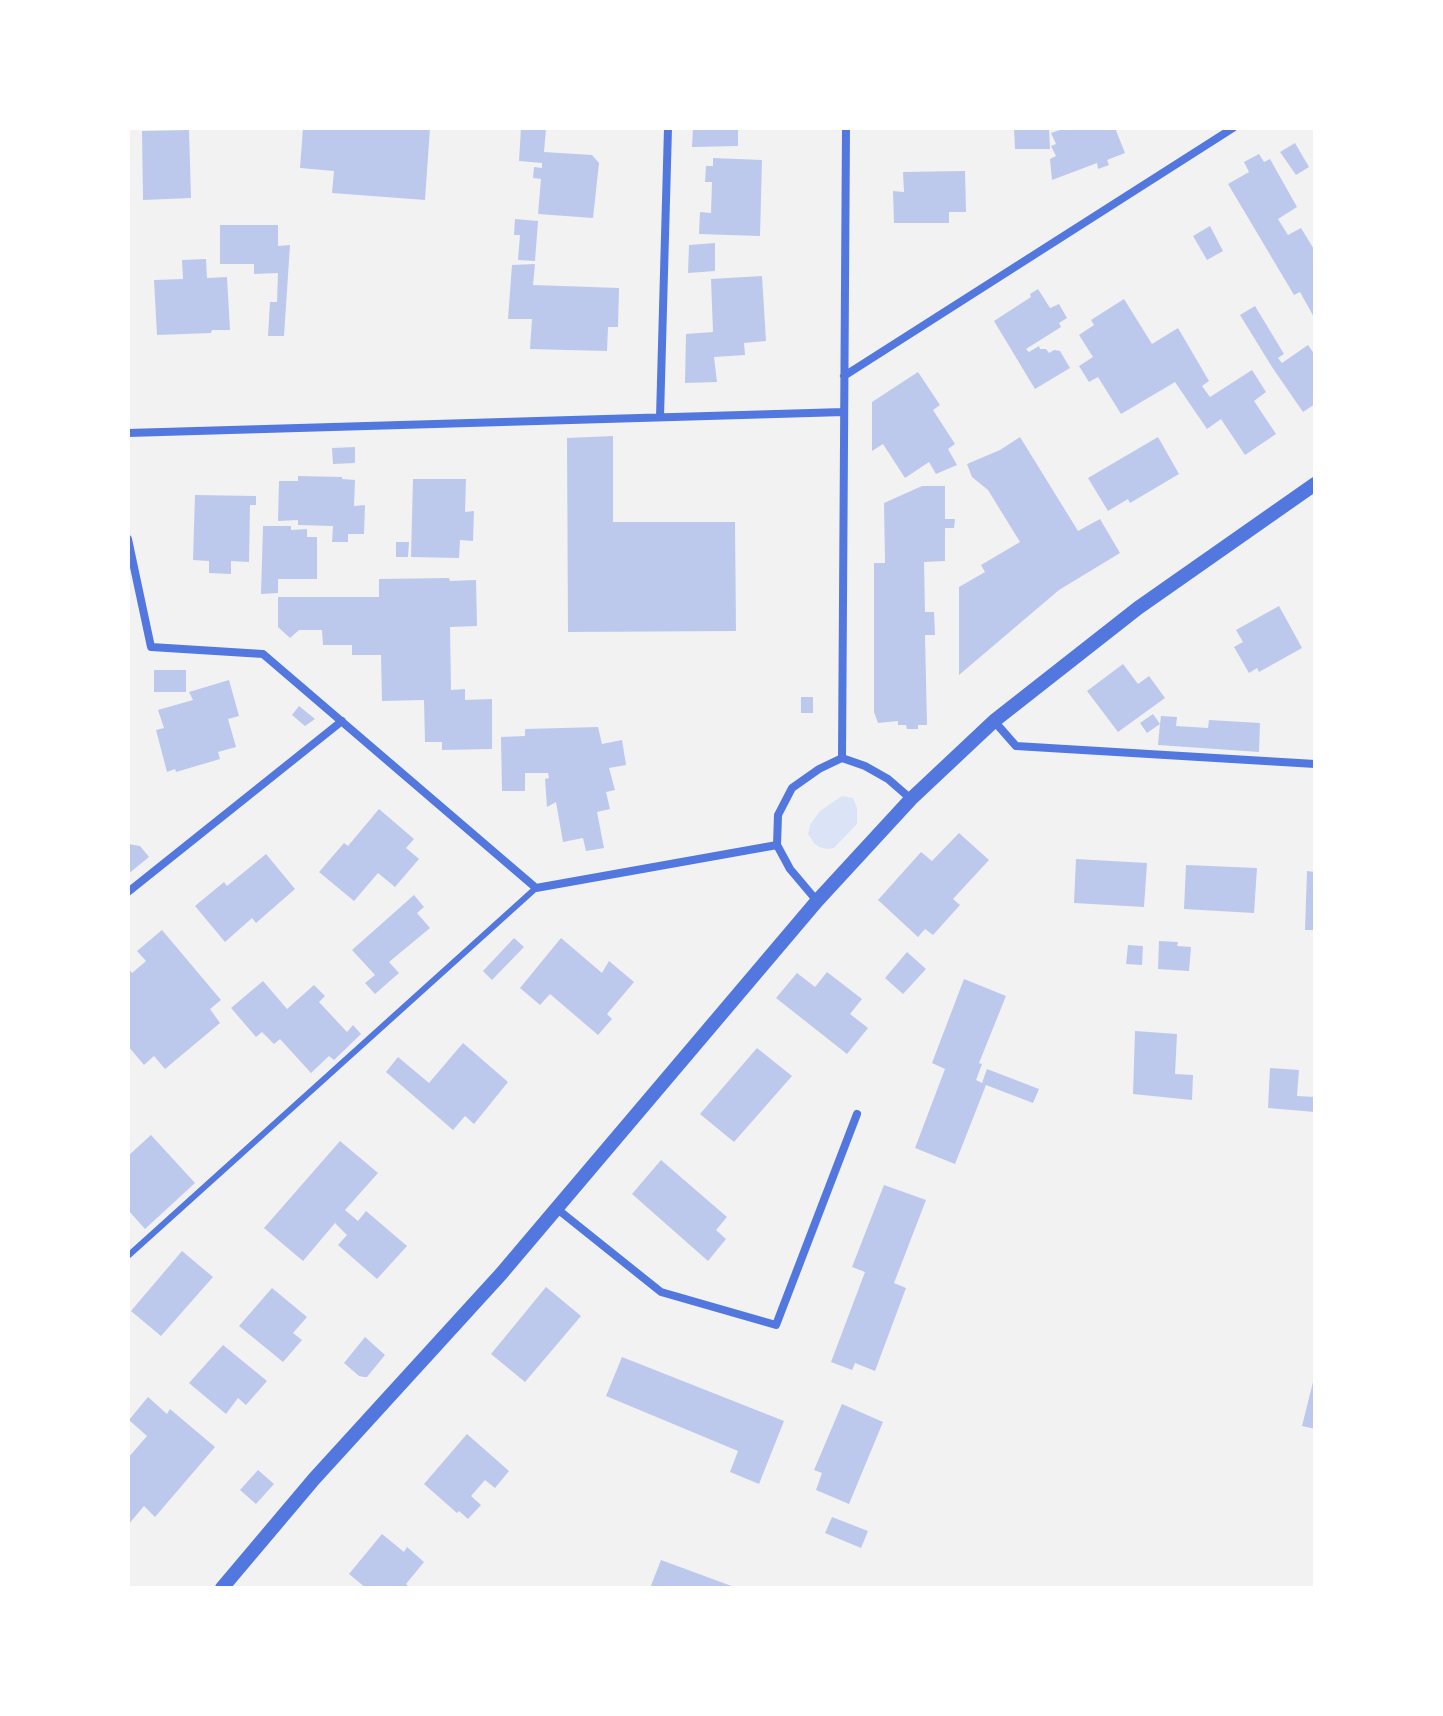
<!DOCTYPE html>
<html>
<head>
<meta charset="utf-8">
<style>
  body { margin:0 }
  #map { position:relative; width:1443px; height:1716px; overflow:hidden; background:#f2f2f2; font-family:Karla,sans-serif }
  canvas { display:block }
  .frame { position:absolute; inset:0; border:130px solid #fff; pointer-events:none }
</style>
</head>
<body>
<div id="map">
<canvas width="1443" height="1716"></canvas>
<div class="frame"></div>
</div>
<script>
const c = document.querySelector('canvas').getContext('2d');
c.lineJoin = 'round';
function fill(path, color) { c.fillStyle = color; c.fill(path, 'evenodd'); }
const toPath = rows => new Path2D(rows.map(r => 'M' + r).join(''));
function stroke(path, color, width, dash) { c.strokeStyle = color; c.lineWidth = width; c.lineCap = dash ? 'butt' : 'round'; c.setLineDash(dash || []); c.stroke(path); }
const green = toPath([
  [842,796,853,798,857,808,857,824,834,848,827,849,819,847,814,843,808,834,810,825,820,811]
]);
const building = toPath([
  [303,128,430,128,425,200,332,193,334,171,300,168],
  [521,128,546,128,544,152,592,155,599,163,593,218,538,214,541,179,533,178,534,167,542,168,542,163,519,161],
  [693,128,738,128,738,146,692,147],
  [1014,128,1049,128,1050,149,1015,149],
  [1066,128,1115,128,1125,153,1107,160,1109,165,1098,169,1097,163,1052,180,1050,159,1056,156,1051,146,1056,144,1051,133],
  [189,130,191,198,143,200,142,131],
  [1295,143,1309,167,1296,175,1280,152],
  [1259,154,1264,162,1270,159,1297,207,1278,219,1288,235,1301,228,1315,251,1315,319,1300,292,1294,295,1228,184,1249,172,1244,162],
  [713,158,762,160,760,236,699,234,700,212,711,213,712,182,705,182,706,166,713,166],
  [965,171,966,212,949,212,949,223,894,223,893,191,904,192,903,172],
  [515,219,538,221,535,261,518,260,520,235,514,235],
  [220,225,278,225,278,246,290,245,284,336,268,336,270,302,277,302,278,273,254,274,254,264,220,264],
  [1210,226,1223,251,1207,260,1193,236],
  [715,243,715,271,688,273,689,245],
  [206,259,207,278,227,277,230,330,212,330,211,333,157,335,154,280,183,279,182,260],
  [535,264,533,285,619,288,618,327,608,327,607,351,530,349,532,319,508,319,512,265],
  [762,276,766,341,744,343,745,355,714,357,717,382,685,383,686,334,713,332,711,279],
  [1038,289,1050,308,1059,304,1067,318,1059,323,1061,327,1026,349,1029,352,1039,346,1040,349,1046,349,1049,353,1054,350,1060,351,1070,368,1035,389,994,321,1031,297,1030,294],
  [1124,299,1152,344,1178,328,1209,381,1202,386,1210,397,1252,370,1266,392,1254,401,1276,434,1245,455,1221,419,1207,429,1175,382,1121,414,1098,377,1089,382,1079,366,1093,357,1079,335,1094,325,1091,320],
  [1255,306,1284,354,1278,358,1282,363,1308,345,1315,355,1315,404,1303,412,1272,367,1240,315],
  [918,372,940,405,933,410,955,444,948,449,957,465,936,474,929,462,905,478,883,444,872,451,872,402],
  [613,436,613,522,735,522,736,631,568,632,567,438],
  [1020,437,1078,531,1100,519,1120,553,1059,590,959,675,959,587,985,572,981,565,1020,542,988,490,972,477,967,464,1000,450],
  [1158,437,1179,474,1130,503,1128,499,1108,511,1088,478],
  [355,447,355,463,333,464,332,448],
  [298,476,342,477,342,479,355,480,354,506,365,505,364,534,348,534,348,542,332,542,333,526,298,525,298,520,278,521,279,481,298,481],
  [413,479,466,479,465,512,474,511,473,541,460,540,459,558,411,557],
  [922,486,945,486,945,519,955,519,954,528,945,528,945,561,924,562,925,612,934,612,935,635,925,635,927,725,918,725,918,729,907,729,906,725,898,725,898,721,878,723,874,712,874,563,885,563,884,503],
  [195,495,256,496,256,505,250,505,249,562,231,561,231,574,209,573,209,561,193,560],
  [263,526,291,526,291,530,307,529,307,537,317,537,317,579,278,579,278,593,261,594],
  [396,542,409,542,408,557,396,557],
  [449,578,450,581,476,580,477,626,450,627,451,690,465,689,465,700,492,699,492,749,442,750,442,742,425,742,424,700,382,701,381,655,352,655,352,645,323,645,322,630,299,630,290,638,278,627,278,597,379,597,379,579],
  [1279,606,1302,648,1259,672,1257,668,1249,673,1234,647,1243,642,1236,630],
  [1123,664,1138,684,1149,676,1165,698,1118,732,1087,691],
  [154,670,186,670,186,692,154,692],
  [229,680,239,716,228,719,236,747,218,752,220,759,176,772,175,769,167,772,156,730,164,728,158,710,193,700,189,692],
  [801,697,813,697,813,713,801,713],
  [299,706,315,719,305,726,292,715],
  [1153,714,1160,724,1161,716,1177,717,1176,726,1208,728,1209,720,1260,723,1259,752,1158,745,1160,724,1147,733,1140,723],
  [598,727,602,744,622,740,626,765,609,768,615,790,606,792,610,809,597,812,604,848,586,851,583,838,563,842,556,802,547,807,545,779,549,778,548,773,525,773,525,791,502,791,501,737,525,736,525,729],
  [379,809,414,839,406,848,419,859,395,887,378,873,354,901,319,872,344,843,348,846],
  [959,833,989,860,953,899,960,905,933,935,925,929,918,937,878,900,921,852,932,861],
  [128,844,140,846,149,857,128,874],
  [266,854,295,889,256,923,252,918,225,942,195,906,224,882,227,886],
  [1076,859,1147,863,1144,907,1074,903],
  [1186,865,1257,868,1254,913,1184,909],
  [1307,871,1315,872,1315,930,1305,930],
  [414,895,424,907,417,913,430,928,389,962,399,973,375,994,365,983,375,975,352,950],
  [162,930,221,1000,210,1009,220,1023,165,1069,154,1056,144,1065,128,1046,128,968,132,973,146,961,137,951],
  [514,938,524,947,492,980,483,971],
  [561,938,602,973,609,961,634,982,607,1014,612,1019,598,1035,550,994,540,1005,520,988],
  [1159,941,1178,942,1177,946,1191,947,1189,971,1158,969],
  [1128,945,1143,946,1142,965,1126,964],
  [907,952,926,969,903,994,885,978],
  [827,972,862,999,850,1014,868,1028,847,1054,776,998,797,973,815,987],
  [964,979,1006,996,979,1063,982,1064,976,1080,982,1083,987,1069,1039,1089,1033,1103,986,1085,955,1164,915,1148,945,1069,932,1063],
  [263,981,287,1009,314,985,325,996,319,1002,347,1032,353,1025,361,1034,334,1060,329,1056,311,1073,280,1039,274,1044,262,1032,256,1037,231,1008],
  [1135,1031,1177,1034,1175,1074,1193,1075,1192,1100,1133,1094],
  [463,1043,508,1082,474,1124,465,1116,453,1130,386,1072,398,1057,429,1083],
  [757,1048,792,1076,734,1142,700,1114],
  [1270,1068,1299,1070,1297,1096,1315,1097,1315,1112,1268,1108],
  [151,1135,195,1183,145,1229,128,1210,128,1156],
  [340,1141,378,1173,345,1210,358,1221,366,1211,407,1246,377,1279,338,1245,347,1235,335,1223,303,1261,264,1228],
  [661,1160,727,1217,716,1230,726,1239,708,1261,632,1194],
  [884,1185,926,1200,894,1283,906,1288,875,1371,855,1363,852,1370,831,1362,865,1272,852,1267],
  [182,1251,213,1277,161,1336,131,1311],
  [546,1287,581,1316,525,1382,491,1354],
  [272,1288,307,1317,293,1333,302,1340,283,1362,239,1326],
  [365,1337,385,1355,367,1377,364,1377,359,1376,344,1363],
  [223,1345,267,1381,246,1405,238,1398,226,1414,189,1383],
  [622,1357,784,1421,759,1484,730,1472,738,1451,606,1396],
  [1314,1378,1315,1378,1315,1429,1302,1426],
  [148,1397,167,1414,170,1409,215,1447,155,1517,144,1506,128,1525,128,1458,147,1436,129,1420],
  [842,1404,883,1422,849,1504,816,1490,822,1473,814,1470],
  [467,1434,509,1471,495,1488,485,1480,471,1496,481,1505,468,1519,459,1511,457,1513,424,1484],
  [258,1470,274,1484,256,1504,240,1490],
  [832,1517,868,1531,861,1548,825,1533],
  [382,1534,404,1552,407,1547,424,1562,406,1584,410,1588,366,1588,349,1574],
  [661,1560,737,1588,650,1588]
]);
const service = toPath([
  [129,1255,536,888]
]);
const minor = toPath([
  [844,376,1233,128],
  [660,417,668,128],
  [128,433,844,412],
  [128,539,151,647,263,654,536,888,777,845],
  [994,721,1016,746,1315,764],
  [842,758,846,128],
  [128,892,342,721],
  [817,901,790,869,777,845,778,815,792,788,819,769,842,758,865,766,888,779,911,799],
  [556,1208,661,1292,776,1325,857,1114]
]);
const tertiary = toPath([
  [222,1588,314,1479,501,1274,817,901,911,799,994,721,1138,608,1315,484]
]);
fill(green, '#dbe4f7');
fill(building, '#bdc9ec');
stroke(service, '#5277de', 6);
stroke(minor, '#5277de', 8);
stroke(tertiary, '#5277de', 14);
</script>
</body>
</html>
